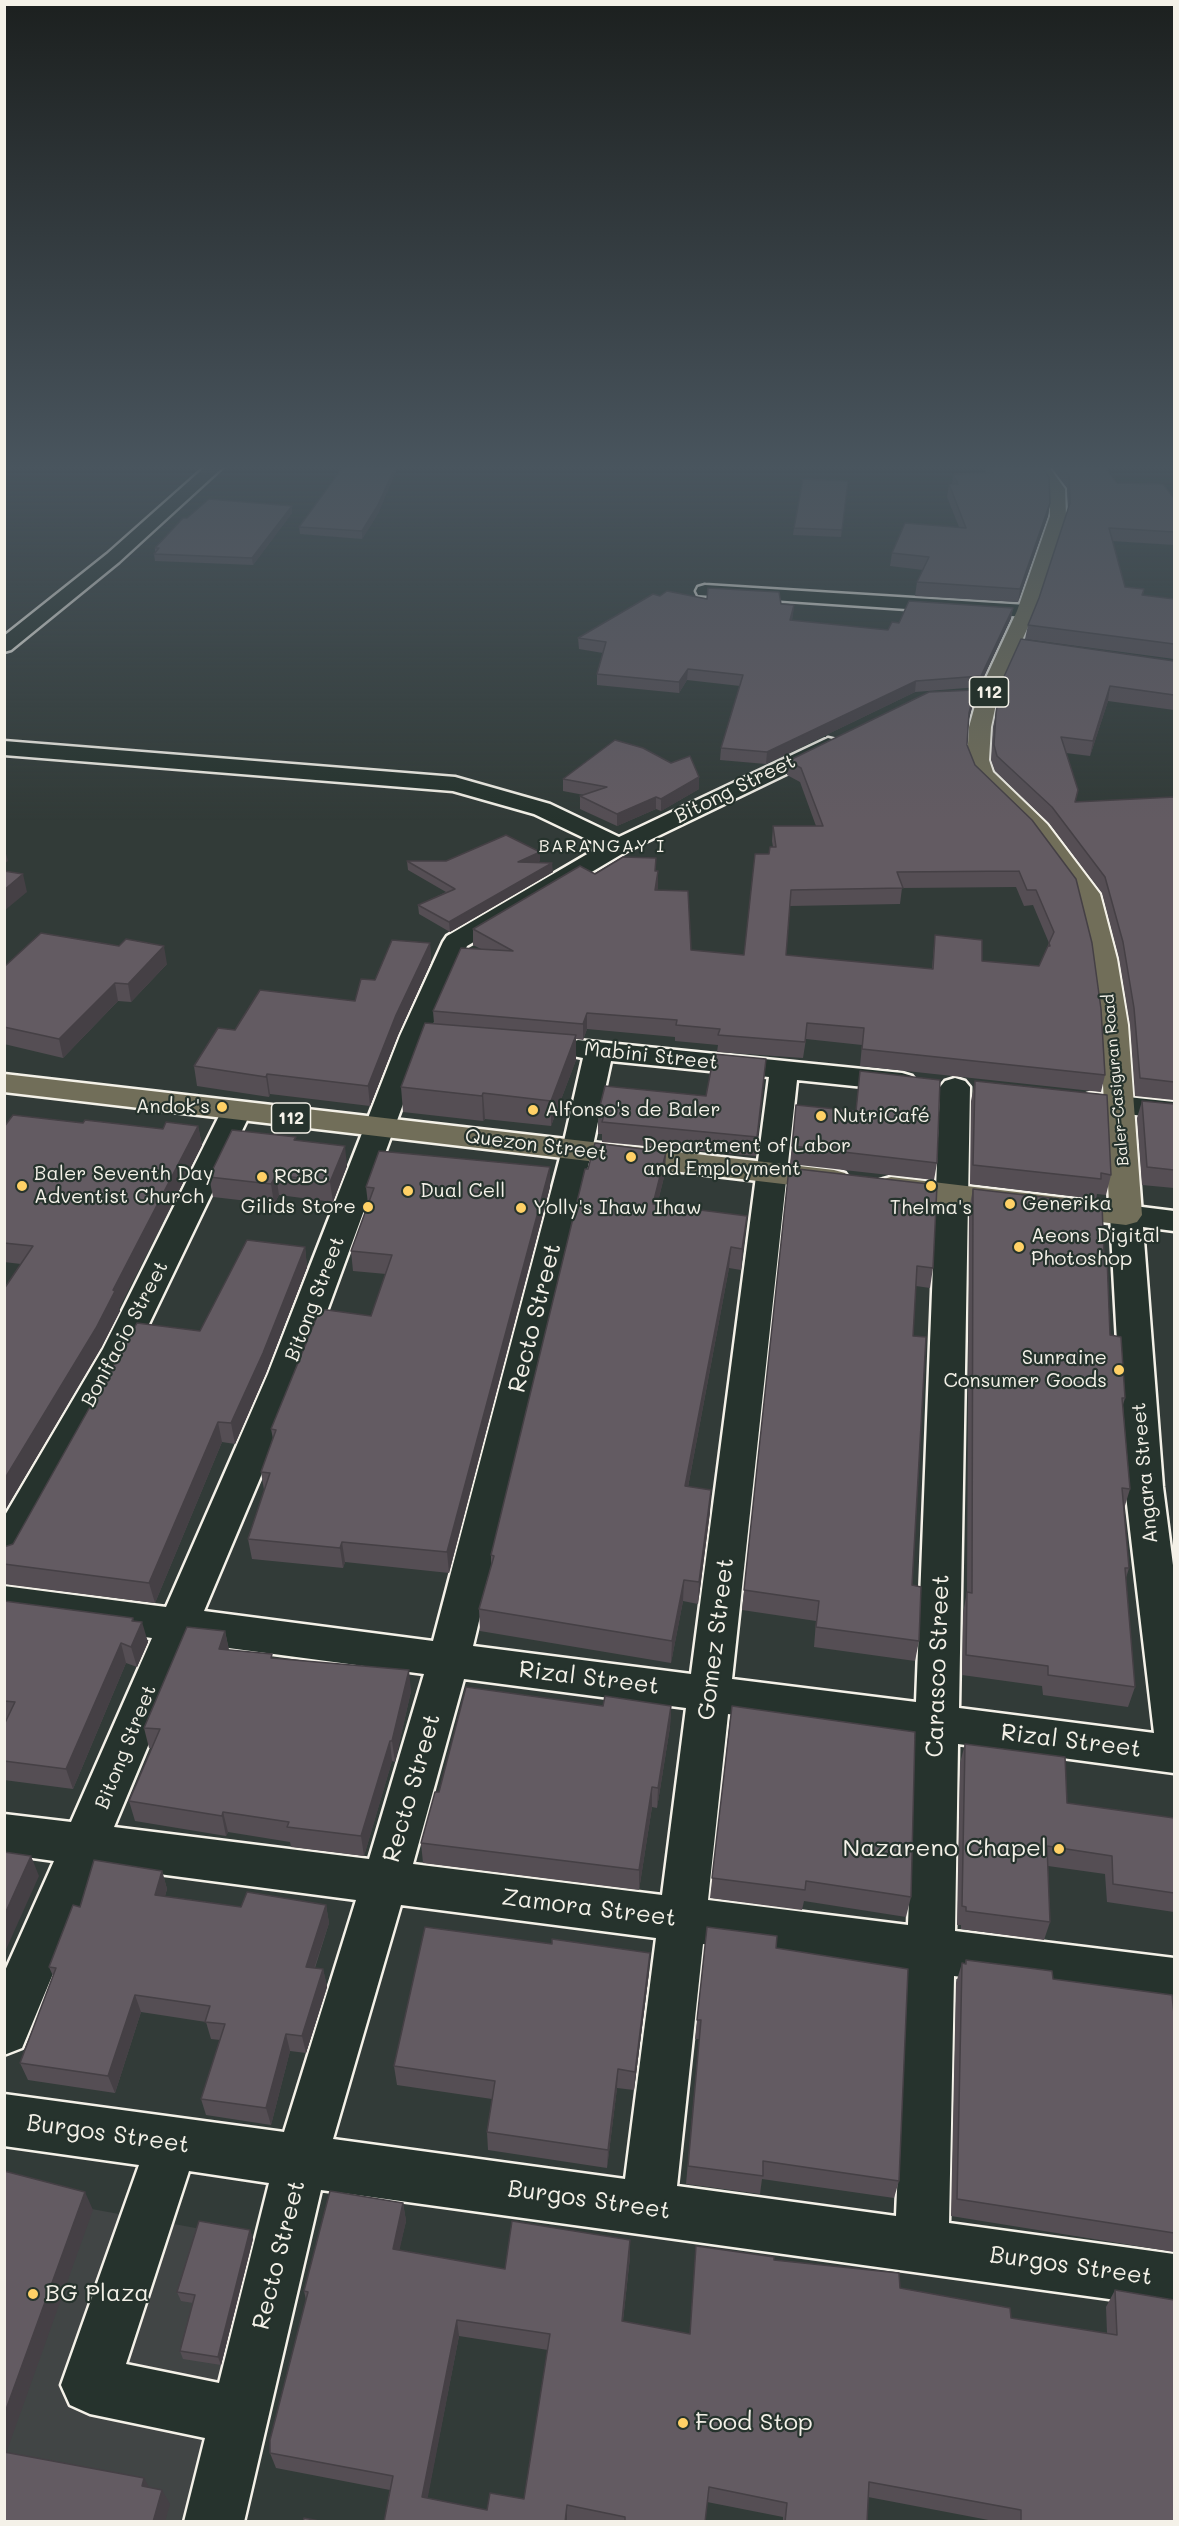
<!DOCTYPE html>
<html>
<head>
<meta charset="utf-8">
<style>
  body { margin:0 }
  #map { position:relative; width:1179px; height:2526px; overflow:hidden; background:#323b38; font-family:Mali,sans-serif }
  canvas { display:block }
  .frame { position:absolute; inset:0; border:6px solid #f4f1e8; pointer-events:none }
</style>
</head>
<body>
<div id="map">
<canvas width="1179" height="2526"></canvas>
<div class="frame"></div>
</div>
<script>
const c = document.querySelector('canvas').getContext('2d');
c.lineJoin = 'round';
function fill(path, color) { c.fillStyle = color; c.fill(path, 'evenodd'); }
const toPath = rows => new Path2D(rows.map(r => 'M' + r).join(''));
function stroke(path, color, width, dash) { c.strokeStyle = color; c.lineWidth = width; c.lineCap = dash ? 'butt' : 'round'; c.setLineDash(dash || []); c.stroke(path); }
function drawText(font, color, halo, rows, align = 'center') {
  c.font = font + ' Mali,sans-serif'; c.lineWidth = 4.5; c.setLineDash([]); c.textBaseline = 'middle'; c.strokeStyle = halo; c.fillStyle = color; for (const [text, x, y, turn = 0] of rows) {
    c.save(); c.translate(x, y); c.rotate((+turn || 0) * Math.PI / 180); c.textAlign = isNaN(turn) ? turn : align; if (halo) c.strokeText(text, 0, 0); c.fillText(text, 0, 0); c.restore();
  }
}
const built = toPath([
  [4,2193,256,2239,237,2311,223,2381,186,2521,5,2521]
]);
const minor = toPath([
  [205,467,223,467,119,562,11,650,4,652,4,636,107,554,205,467],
  [705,585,1026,605,1033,607,1035,611,1033,615,1026,617,698,595,696,591,698,587,705,585],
  [828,738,836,740,839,745,836,750,627,851,467,946,428,1036,304,1374,204,1611,433,1641,562,1150,583,1058,568,1055,564,1049,568,1043,578,1040,902,1073,912,1076,917,1082,912,1088,902,1091,797,1080,732,1679,916,1702,940,1087,945,1081,955,1078,965,1081,970,1087,959,1708,1154,1733,1125,1487,1110,1215,1115,1208,1126,1205,1174,1211,1174,1231,1143,1227,1163,1487,1174,1573,1174,1773,958,1744,955,1931,1174,1958,1174,2004,954,1976,949,2223,1174,2254,1174,2308,321,2190,244,2522,184,2522,205,2438,90,2414,70,2405,61,2385,139,2165,4,2146,4,2094,284,2132,356,1900,98,1866,22,2048,4,2055,4,1973,54,1861,4,1854,4,1814,71,1822,152,1638,4,1618,4,1586,166,1607,268,1374,400,1036,443,942,447,936,601,846,534,814,453,791,4,755,4,741,455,777,550,804,619,837,828,738],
  [611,1061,769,1077,691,1674,473,1646,592,1150,611,1061],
  [191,1643,424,1674,369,1859,114,1827,191,1643],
  [464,1679,686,1708,662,1895,413,1864,464,1679],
  [728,1714,915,1739,908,1925,708,1900,728,1714],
  [401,1905,656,1938,625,2179,333,2139,401,1905],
  [703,1944,906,1970,896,2216,677,2186,703,1944],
  [189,2171,269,2183,219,2383,126,2364,189,2171],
  [1091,1093,1174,1102,1174,1120,1081,1108,1076,1102,1081,1096,1091,1093],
  [236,1103,247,1106,251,1112,137,1349,18,1563,4,1567,4,1517,103,1349,221,1112,225,1106,236,1103]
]);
const major = toPath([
  [1033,467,1049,467,1065,489,1066,516,1035,611,998,695,991,727,989,760,993,772,1047,824,1100,894,1117,959,1128,1025,1142,1215,1137,1222,1126,1225,891,1197,880,1194,875,1187,880,1180,891,1177,1109,1203,1100,1025,1091,959,1075,894,1031,834,975,779,967,760,969,727,978,695,1017,611,1050,516,1049,489,1033,467],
  [4,1074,834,1170,845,1173,850,1180,845,1187,834,1190,4,1092,4,1074]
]);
const wall = toPath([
  [984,467,1042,467,1050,503,1048,516,1018,602,915,596,917,582,923,570,890,566,892,553,959,527,947,497,949,484,952,484,953,474,986,473],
  [1051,467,1104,467,1117,483,1174,498,1174,545,1112,541,1125,587,1144,589,1143,595,1174,599,1174,659,1025,639,1028,625,1039,598,1068,511,1067,488],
  [848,481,841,537,793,535,794,528],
  [292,506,292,513,253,565,155,561,154,554,155,552,155,548],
  [379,512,362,539,300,534,299,527],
  [660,596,794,605,792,620,888,630,899,623,1013,608,1011,618,979,687,915,692,766,764,720,760,721,748,740,686,687,680,679,693,597,685,597,674,603,653,579,649,578,638],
  [1174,661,1174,710,1108,701,1090,756,1066,753,1076,802,1174,797,1174,1100,1135,1096,1130,1025,1119,958,1102,893,1049,823,995,771,991,760,993,727,996,713],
  [975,690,973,704,968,721,967,745,975,765,1032,820,1105,1075,1101,1092,860,1066,862,1045,806,1039,803,1058,717,1052,718,1045,675,1041,675,1037,587,1029,583,1040,576,1039,576,1060,551,1126,485,1119,483,1121,403,1112,401,1087,434,1023,433,1011,481,949,473,945,473,929,595,874,655,871,658,887,657,890,691,950,744,955,769,854,773,847,772,841,773,826,816,826,800,782,787,775,788,761],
  [1016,887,1024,906,1033,905,1049,943,1039,966,982,961,935,935,932,969,786,955,790,906,900,904,902,888],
  [563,779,699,789,661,811,656,809,617,826,580,809,580,796,584,795,563,791],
  [540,852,540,861,538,862,553,872,450,932,419,914,418,905,446,892,408,870,407,861,446,861],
  [430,943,431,962,398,1035,370,1106,270,1094,269,1097,197,1086,194,1066,235,1030,355,1001,375,980],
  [167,964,131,1002,118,1001,63,1058,4,1044,4,967],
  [766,1059,756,1156,602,1142,602,1134,598,1134,598,1114,706,1096],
  [975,1081,1111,1175,1106,1195,1097,1194,1096,1199,970,1184,971,1101],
  [1142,1101,1174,1104,1174,1188,1142,1185,1137,1118],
  [796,1105,855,1111,937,1163,934,1180,790,1164],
  [83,1123,163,1129,198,1126,202,1145,119,1308,120,1311,101,1348,21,1264,4,1262,4,1127],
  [296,1140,347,1166,333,1202,279,1195,274,1204,213,1197,209,1177],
  [789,1168,933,1268,930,1288,916,1286,913,1336,912,1585,919,1641,915,1661,814,1647,816,1621,742,1610],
  [665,1173,657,1205,747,1216,741,1270,729,1268,688,1487,710,1512,698,1604,683,1601,671,1663,480,1631,479,1609,491,1566,491,1555],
  [366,1187,550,1187,449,1573,345,1562,343,1568,252,1559,248,1539,264,1490,261,1472,273,1439,271,1429,371,1316,386,1274,353,1271,351,1251,368,1204],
  [973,1189,1104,1256,1110,1335,1125,1398,1123,1405,1130,1489,1124,1509,1129,1568,1126,1578,1135,1687,1128,1707,1043,1695,1042,1686,962,1675,963,1613,967,1592,969,1209],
  [305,1247,307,1267,266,1373,235,1444,222,1442,155,1603,4,1584,4,1547,13,1544,200,1331],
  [4,1601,134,1621,148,1642,137,1667,126,1663,73,1789,4,1780,4,1726,7,1720,4,1720],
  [225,1631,229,1650,273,1658,411,1691,395,1762,392,1761,364,1856,291,1847,290,1842,228,1832,226,1836,135,1821,129,1801,152,1748,149,1748,144,1728],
  [603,1706,671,1706,670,1727,657,1808,652,1807,639,1890,423,1863,421,1843,439,1792],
  [732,1706,911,1897,906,1917,804,1901,802,1910,710,1898],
  [965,1744,1067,1803,1174,1818,1174,1912,1107,1902,1105,1874,1048,1866,1050,1922,1044,1940,961,1929,961,1925,957,1925,960,1763],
  [162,1871,167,1889,165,1896,241,1907,326,1905,329,1923,315,1968,323,1969,327,1987,306,2053,290,2051,271,2125,206,2115,201,2099,220,2040,211,2039,206,2022,141,2012,115,2093,28,2080,20,2063,53,1976,49,1967,80,1907],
  [552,1944,650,1953,649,1972,634,2090,617,2088,607,2168,488,2150,487,2132,492,2099,397,2085,394,2066],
  [776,1948,899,2181,894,2198,762,2179,760,2194,686,2184,699,2039,695,2039,697,2020],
  [966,1960,1053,1979,1174,2014,1174,2252,951,2216,956,1983,962,1963,965,1964],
  [403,2203,406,2221,399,2250,505,2269,630,2257,623,2321,690,2334,696,2246,774,2260,900,2288,1011,2318,1107,2333,1106,2307,1115,2290,1174,2522,999,2522,868,2497,867,2522,783,2522,783,2517,707,2502,705,2522,577,2522,568,2520,567,2522,384,2522,390,2490,276,2468,270,2453,306,2300,304,2291],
  [459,2336,548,2350,524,2499,487,2510,427,2499],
  [250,2230,253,2239,221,2365,183,2359,180,2351,193,2303,181,2301,177,2292]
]);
const shadedWall = toPath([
  [395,467,398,467,379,512,362,539,362,531],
  [1050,503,1048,516,1018,602,1020,589],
  [292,506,292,513,253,565,252,558],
  [794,605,793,615,789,630,790,620],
  [1013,608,1011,618,979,687,981,676],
  [688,669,687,680,679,693,679,682],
  [916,681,915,692,766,764,767,752],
  [1110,686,1108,701,1090,756,1093,741],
  [975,690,973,704,967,727,969,713],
  [699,777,699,789,661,811,661,799],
  [656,797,656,809,617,826,617,814],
  [4,846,8,861,4,864],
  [540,852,540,861,518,871,518,862],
  [552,863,553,872,450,932,449,922],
  [658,871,658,887,655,906,655,890],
  [23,874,27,892,4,911,4,890],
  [430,943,431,962,398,1035,370,1106,368,1086,396,1015],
  [164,946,167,964,131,1002,128,984],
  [115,983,118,1001,63,1058,59,1039],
  [587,1013,587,1029,583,1040,583,1024],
  [576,1035,576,1060,551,1126,551,1101],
  [766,1059,764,1079,756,1156,757,1137],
  [267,1074,270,1094,269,1097,266,1077],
  [483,1093,485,1119,483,1121,482,1096],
  [198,1126,202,1145,119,1308,120,1311,101,1348,4,1512,4,1480,113,1290],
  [345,1146,347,1166,333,1202,330,1182],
  [666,1152,665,1173,652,1226,653,1204],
  [550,1167,550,1187,449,1573,447,1552],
  [276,1175,279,1195,274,1204,271,1184],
  [747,1216,745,1237,741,1270,742,1249],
  [305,1247,307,1267,266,1373,235,1444,231,1423],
  [731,1247,729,1268,684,1508,685,1486],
  [218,1422,222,1442,155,1603,149,1583],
  [711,1490,710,1512,698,1604,699,1582],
  [342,1542,345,1562,343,1568,340,1548],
  [684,1580,683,1601,671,1663,672,1641],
  [133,1618,137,1633,142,1622,148,1642,137,1667,131,1647,132,1621],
  [225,1631,229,1651,219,1649],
  [121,1643,126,1663,73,1789,66,1769],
  [409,1670,411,1691,395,1762,392,1741],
  [671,1706,670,1727,657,1808,658,1788],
  [390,1741,392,1761,364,1856,361,1836],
  [652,1787,652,1807,639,1890,639,1870],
  [223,1812,228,1832,226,1836,222,1816],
  [31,1856,39,1876,4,1954,4,1916],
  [162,1871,167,1889,160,1913,155,1895],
  [326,1905,329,1923,309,1984,306,1967],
  [650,1953,649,1972,634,2090,635,2072],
  [323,1969,327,1987,306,2053,302,2036],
  [135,1995,141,2012,115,2093,108,2076],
  [286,2034,290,2051,271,2125,266,2108],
  [618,2069,617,2088,607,2168,608,2150],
  [85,2192,93,2210,4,2459,4,2415],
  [403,2203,406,2221,396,2266,393,2249],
  [250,2230,253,2239,221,2365,218,2357],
  [630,2240,630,2257,621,2337,622,2321],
  [457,2320,459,2336,425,2512,422,2497],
  [144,2478,152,2492,142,2486],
  [162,2490,170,2504,165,2522,153,2522],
  [567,2505,567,2522,565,2522]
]);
const building = toPath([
  [343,467,395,467,378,505,362,531,299,527,343,467],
  [991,467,1042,467,1049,477,1050,503,1020,589,917,582,929,557,892,553,905,523,966,528,949,484,958,484,953,474,993,473,991,467],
  [1062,467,1104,467,1117,483,1163,484,1174,498,1174,532,1109,528,1125,587,1144,589,1142,595,1174,599,1174,644,1028,625,1039,598,1070,503,1069,475,1062,467],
  [803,479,848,481,842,530,794,528,803,479],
  [209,499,292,506,252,558,154,554,159,548,155,548,183,518,187,518,209,499],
  [708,588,779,592,781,604,794,605,790,620,888,630,892,622,899,623,909,601,1013,608,981,676,916,681,767,752,721,748,743,675,688,669,679,682,597,674,606,642,578,638,653,594,660,596,667,591,707,599,708,588],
  [1021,639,1174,661,1174,695,1110,686,1093,741,1061,737,1078,790,1075,802,1174,797,1174,1082,1140,1078,1134,1008,1123,942,1105,877,1052,807,997,756,994,745,996,713,1002,681,1021,639],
  [975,690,969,713,967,745,975,765,1032,820,1076,879,1092,943,1101,1009,1105,1075,862,1049,864,1028,807,1023,805,1042,718,1035,720,1029,676,1025,677,1020,587,1013,583,1024,433,1011,461,948,513,951,473,929,580,866,595,874,623,857,656,858,655,871,658,871,655,890,688,891,691,950,744,955,755,854,769,854,770,847,776,847,773,826,823,826,801,768,788,761,929,692,975,690],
  [1019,871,1027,890,1036,890,1054,932,1049,943,1050,946,1048,946,1039,966,982,961,982,940,935,935,933,969,786,955,791,890,903,888,897,872,1019,871],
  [615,740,643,748,671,763,690,756,699,777,661,799,656,797,617,814,580,796,607,787,563,779,615,740],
  [506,835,540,852,518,862,552,863,449,922,418,905,455,889,407,861,446,861,506,835],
  [4,871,23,874,4,890,4,871],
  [41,933,119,946,126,939,164,946,128,984,115,983,59,1039,4,1027,4,967,41,933],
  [392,940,430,943,396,1015,368,1086,267,1074,266,1077,194,1066,218,1028,235,1030,260,990,355,1001,361,979,375,980,392,940],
  [425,1023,576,1035,551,1101,483,1093,482,1096,401,1087,425,1023],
  [714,1054,766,1059,757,1137,602,1122,604,1115,598,1114,605,1086,706,1096,714,1054],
  [860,1071,940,1080,937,1163,792,1146,796,1105,856,1111,860,1071],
  [975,1081,1107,1095,1111,1175,1101,1173,1101,1179,973,1165,975,1081],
  [1142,1101,1174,1104,1174,1170,1147,1167,1142,1101],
  [13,1115,83,1123,85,1120,163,1129,166,1122,198,1126,113,1290,115,1291,96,1328,4,1480,4,1289,33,1246,4,1243,4,1127,13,1115],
  [232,1130,296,1137,294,1140,345,1146,330,1182,276,1175,271,1184,209,1177,232,1130],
  [595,1143,666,1152,653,1204,747,1216,742,1249,731,1247,685,1486,711,1490,699,1582,684,1580,672,1641,479,1609,494,1556,491,1555,585,1169,588,1169,595,1143],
  [379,1151,550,1167,447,1552,342,1542,340,1548,248,1539,270,1473,261,1472,276,1430,271,1429,320,1309,371,1316,392,1255,351,1251,374,1188,366,1187,379,1151],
  [789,1168,937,1185,933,1268,917,1266,913,1336,926,1337,912,1585,921,1587,919,1641,816,1627,819,1601,744,1590,789,1168],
  [973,1189,1102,1204,1104,1256,1107,1257,1110,1335,1121,1337,1125,1398,1122,1398,1130,1489,1122,1488,1129,1568,1125,1568,1135,1687,1048,1675,1048,1666,966,1655,967,1592,972,1593,973,1189],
  [247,1240,305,1247,263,1353,231,1423,218,1422,149,1583,4,1564,4,1547,13,1544,137,1323,200,1331,247,1240],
  [4,1601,133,1618,132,1621,142,1622,131,1647,121,1643,66,1769,4,1761,4,1725,15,1702,4,1701,4,1601],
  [187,1627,225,1631,219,1649,272,1654,271,1658,409,1670,392,1741,390,1741,361,1836,287,1827,289,1822,223,1812,222,1816,129,1801,160,1729,144,1728,187,1627],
  [466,1687,603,1706,605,1696,671,1706,658,1788,652,1787,639,1870,421,1843,435,1792,439,1792,466,1687],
  [732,1706,915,1732,911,1897,806,1881,805,1890,712,1878,732,1706],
  [965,1744,1065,1757,1067,1803,1174,1818,1174,1893,1113,1884,1112,1856,1047,1846,1050,1922,966,1911,966,1907,962,1906,965,1744],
  [4,1852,31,1856,4,1916,4,1852],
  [94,1860,162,1871,155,1895,241,1907,247,1892,326,1905,306,1967,323,1969,302,2036,286,2034,266,2108,201,2099,225,2024,205,2022,210,2006,135,1995,108,2076,20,2063,56,1968,49,1967,73,1905,80,1907,94,1860],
  [425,1927,552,1944,552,1939,650,1953,635,2072,618,2069,608,2150,487,2132,495,2081,394,2066,425,1927],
  [707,1927,777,1936,776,1948,908,1969,899,2181,763,2161,763,2176,688,2166,701,2020,697,2020,707,1927],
  [966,1960,1052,1971,1053,1979,1172,1995,1174,2014,1174,2233,957,2199,962,1963,966,1964,966,1960],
  [4,2171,85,2192,4,2415,4,2171],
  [330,2191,403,2203,393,2249,505,2269,512,2221,630,2240,622,2321,690,2334,696,2246,774,2257,774,2260,899,2273,900,2288,1010,2308,1011,2318,1117,2335,1115,2290,1174,2300,1174,2522,1021,2522,1021,2510,869,2482,867,2522,785,2522,787,2503,709,2487,705,2522,625,2522,625,2517,567,2505,565,2522,384,2522,393,2476,270,2453,270,2440,308,2292,304,2291,330,2191],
  [457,2320,550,2334,524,2499,490,2493,487,2510,422,2497,457,2320],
  [199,2221,250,2230,218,2357,180,2351,195,2295,177,2292,199,2221],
  [4,2452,144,2478,142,2486,162,2490,153,2522,4,2522,4,2452],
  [304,2518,324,2522,303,2522,304,2518]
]);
const markers = [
  [222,1107,6,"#ffd166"],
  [533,1110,6,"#ffd166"],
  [821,1116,6,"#ffd166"],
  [631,1157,6,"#ffd166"],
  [262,1177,6,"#ffd166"],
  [22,1186,6,"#ffd166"],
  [931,1186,6,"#ffd166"],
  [408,1191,6,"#ffd166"],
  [1010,1204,6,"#ffd166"],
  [368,1207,6,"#ffd166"],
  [521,1208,6,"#ffd166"],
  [1019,1247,6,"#ffd166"],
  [1119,1370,6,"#ffd166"],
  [1059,1849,6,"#ffd166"],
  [33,2294,6,"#ffd166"],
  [683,2423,6,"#ffd166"]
];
const farStreetnames = [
  ["Baler-Casiguran Road",1116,1080,-95]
];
const shields = [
  [989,692,39],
  [291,1118,39]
];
const shieldNames = [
  ["112",989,692],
  ["112",291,1118]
];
const farQuarternames = [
  ["BARANGAY I",602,846]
];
const streetNames = [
  ["Bitong Street",735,789,-26],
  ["Mabini Street",651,1056,6],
  ["Quezon Street",536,1145,7],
  ["Bitong Street",315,1299,-69],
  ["Bonifacio Street",125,1334,-62],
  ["Angara Street",1145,1473,-95],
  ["Bitong Street",126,1747,-68]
];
const poiNames = [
  ["Andok's",210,1107,"right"],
  ["Alfonso's de Baler",545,1110],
  ["NutriCafé",833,1116],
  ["Department of Labor",643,1146],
  ["and Employment",643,1169],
  ["Baler Seventh Day",34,1174],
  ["Adventist Church",34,1197],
  ["RCBC",274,1177],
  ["Dual Cell",420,1191],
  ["Generika",1022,1204],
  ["Gilids Store",356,1207,"right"],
  ["Yolly's Ihaw Ihaw",533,1208],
  ["Thelma's",931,1208,"center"],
  ["Aeons Digital",1031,1236],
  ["Photoshop",1031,1259],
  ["Sunraine",1107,1358,"right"],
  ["Consumer Goods",1107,1381,"right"]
];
const nearStreetnames = [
  ["Recto Street",535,1318,-76],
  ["Gomez Street",716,1639,-83],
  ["Carasco Street",938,1666,-88],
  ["Rizal Street",589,1678,7],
  ["Rizal Street",1071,1741,7],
  ["Recto Street",412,1788,-74],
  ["Zamora Street",589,1908,7],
  ["Burgos Street",108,2134,8],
  ["Burgos Street",589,2200,8],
  ["Recto Street",279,2255,-76],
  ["Burgos Street",1071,2266,8]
];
const nearPoinames = [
  ["Nazareno Chapel",1047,1849,"right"],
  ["BG Plaza",45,2294],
  ["Food Stop",695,2423]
];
fill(built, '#414545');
stroke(minor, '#f4f1e8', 5);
stroke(major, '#f4f1e8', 5);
fill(minor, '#26332d');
fill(major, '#716e59');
fill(wall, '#554e54');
fill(shadedWall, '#454045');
fill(building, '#635b62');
stroke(building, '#454045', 1.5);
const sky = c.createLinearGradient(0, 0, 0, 821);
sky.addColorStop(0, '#1c201f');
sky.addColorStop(0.57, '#49555e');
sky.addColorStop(1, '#49555e00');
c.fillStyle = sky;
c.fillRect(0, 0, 1179, 821);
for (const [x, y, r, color] of markers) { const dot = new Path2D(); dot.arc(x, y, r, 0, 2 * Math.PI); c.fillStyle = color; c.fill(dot); stroke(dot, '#26332d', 2); }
drawText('16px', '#f4f1e8', '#26332d', farStreetnames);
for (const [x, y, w] of shields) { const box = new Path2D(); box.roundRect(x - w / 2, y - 15, w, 30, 4.5); c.fillStyle = '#26332d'; c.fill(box); stroke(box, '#f4f1e8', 1.5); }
drawText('bold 18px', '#f4f1e8', null, shieldNames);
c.letterSpacing = '1.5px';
drawText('18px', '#f4f1e8', '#26332d', farQuarternames);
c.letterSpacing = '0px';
drawText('20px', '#f4f1e8', '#26332d', streetNames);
drawText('20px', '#f4f1e8', '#26332d', poiNames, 'left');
drawText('24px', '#f4f1e8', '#26332d', nearStreetnames);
drawText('24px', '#f4f1e8', '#26332d', nearPoinames, 'left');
</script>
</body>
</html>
